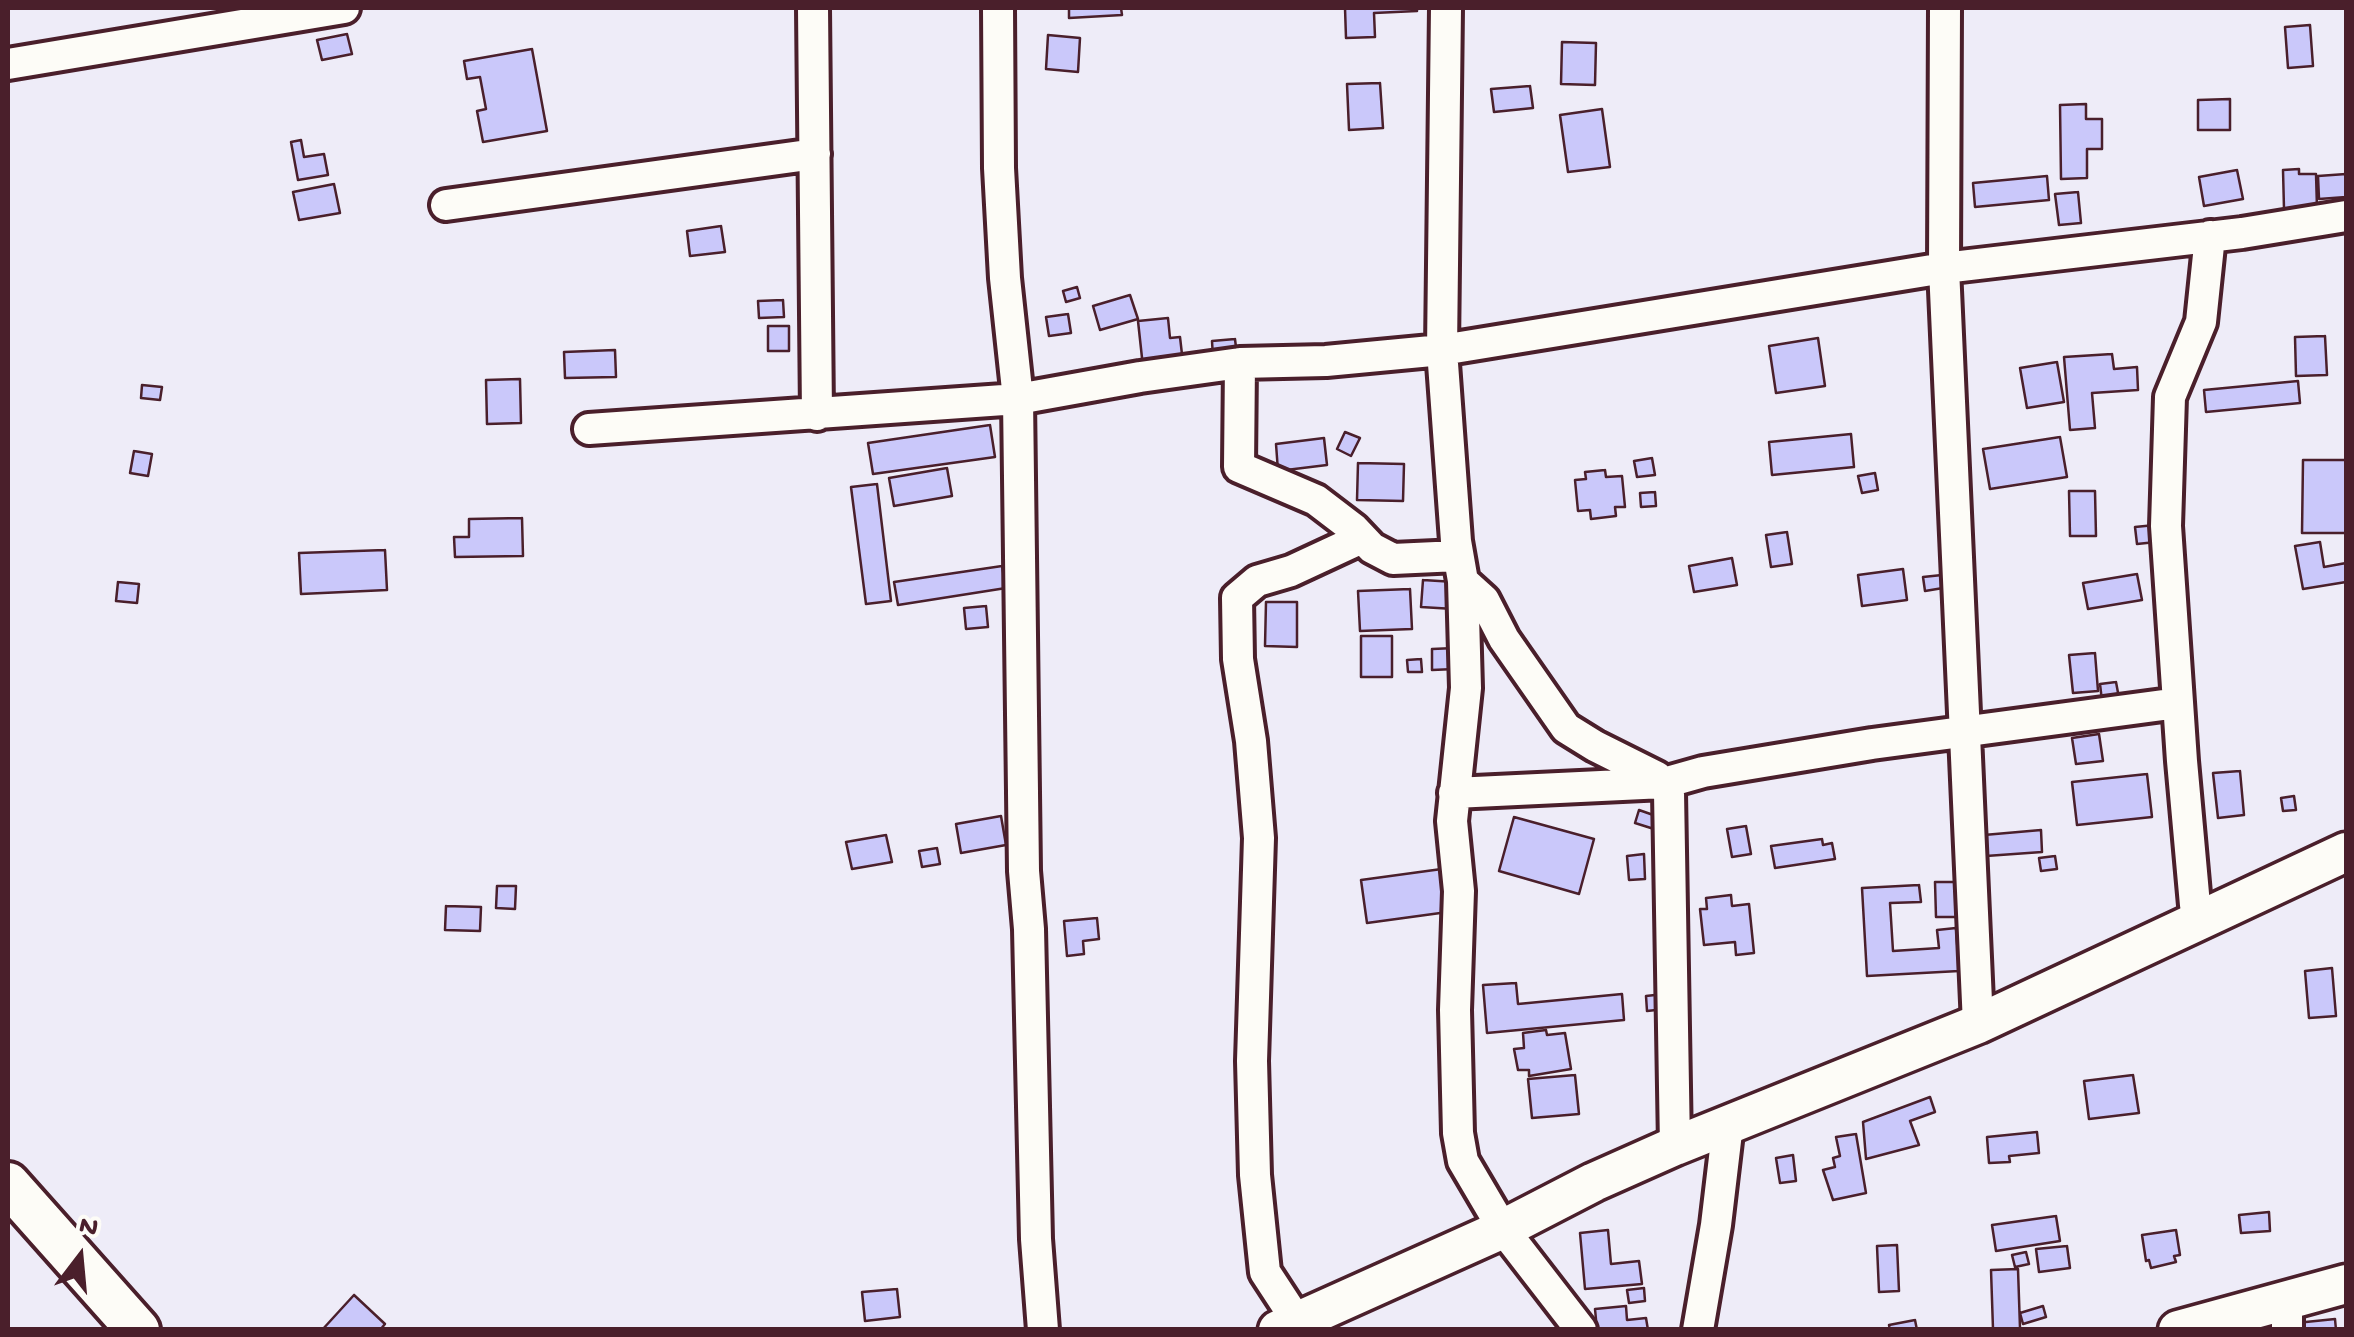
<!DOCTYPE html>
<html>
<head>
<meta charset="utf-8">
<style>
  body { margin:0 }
  #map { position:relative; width:2354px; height:1337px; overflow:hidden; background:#eeecf8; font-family:"Gochi Hand",sans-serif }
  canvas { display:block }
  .frame { position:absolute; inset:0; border:10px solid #4a1f2b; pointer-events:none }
  .north { position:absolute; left:30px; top:1207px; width:100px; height:100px; -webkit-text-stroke:8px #fdfcf7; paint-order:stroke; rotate:16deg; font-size:28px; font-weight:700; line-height:40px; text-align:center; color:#4a1f2b }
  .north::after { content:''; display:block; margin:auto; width:35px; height:45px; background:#4a1f2b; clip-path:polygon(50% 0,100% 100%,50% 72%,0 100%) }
</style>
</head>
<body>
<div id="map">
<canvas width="2354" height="1337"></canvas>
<div class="frame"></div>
<div class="north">N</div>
</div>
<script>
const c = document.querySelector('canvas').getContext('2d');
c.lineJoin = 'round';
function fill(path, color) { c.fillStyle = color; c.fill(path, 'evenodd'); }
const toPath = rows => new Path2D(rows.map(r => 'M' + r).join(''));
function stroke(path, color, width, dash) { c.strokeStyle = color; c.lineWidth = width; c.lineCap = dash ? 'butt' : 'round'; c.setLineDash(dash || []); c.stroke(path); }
const building = toPath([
  [1069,8,1121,8,1122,15,1069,18,1069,8],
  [1345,8,1417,8,1417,11,1374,13,1375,37,1346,38,1345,8],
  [2310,25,2313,66,2288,68,2285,27,2310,25],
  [347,34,352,54,322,60,317,40,347,34],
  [1048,35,1080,38,1078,72,1046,69,1048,35],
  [1562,42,1596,43,1595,85,1561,84,1562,42],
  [532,49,547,131,483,142,477,111,486,109,480,77,467,79,464,61,532,49],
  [1380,83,1383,128,1349,130,1347,84,1380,83],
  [1530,86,1533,108,1494,112,1491,89,1530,86],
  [2230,99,2230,130,2198,130,2198,100,2230,99],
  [2086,104,2086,119,2102,119,2102,149,2087,149,2087,178,2061,179,2060,105,2086,104],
  [1602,109,1610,167,1568,172,1560,115,1602,109],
  [301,140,304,157,324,154,328,175,298,180,291,142,301,140],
  [2299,169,2299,174,2316,174,2317,208,2284,209,2283,170,2299,169],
  [2237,170,2243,199,2204,206,2199,177,2237,170],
  [2346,174,2346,197,2319,199,2318,176,2346,174],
  [2047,176,2049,200,1975,207,1973,183,2047,176],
  [334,184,340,213,299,220,293,192,334,184],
  [2078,192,2081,223,2059,225,2055,194,2078,192],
  [721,226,725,252,690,256,687,231,721,226],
  [1077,287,1080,298,1066,302,1063,291,1077,287],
  [1130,295,1138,319,1100,330,1093,306,1130,295],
  [783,300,784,317,759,318,758,301,783,300],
  [1068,314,1071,333,1049,336,1046,317,1068,314],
  [1168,318,1170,338,1180,337,1183,363,1143,367,1138,321,1168,318],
  [768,326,789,326,789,351,768,351,768,326],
  [2325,336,2327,375,2296,376,2295,337,2325,336],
  [1818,338,1825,386,1776,393,1769,346,1818,338],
  [1235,339,1237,356,1213,358,1212,341,1235,339],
  [615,350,616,377,565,378,564,352,615,350],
  [2112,354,2114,369,2137,367,2138,390,2092,393,2095,428,2070,430,2064,357,2112,354],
  [2057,362,2064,402,2027,408,2020,368,2057,362],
  [520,379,521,423,487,424,486,380,520,379],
  [2298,381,2300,403,2206,412,2204,390,2298,381],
  [142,385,162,387,160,400,141,398,142,385],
  [990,425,995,457,873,474,868,443,990,425],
  [1345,432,1360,438,1351,456,1337,449,1345,432],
  [1851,434,1854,467,1772,475,1769,442,1851,434],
  [2060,437,2067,477,1990,489,1983,449,2060,437],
  [1324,438,1327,465,1278,471,1276,444,1324,438],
  [134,451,152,454,148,476,130,473,134,451],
  [1652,458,1655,475,1637,477,1634,461,1652,458],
  [2303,460,2346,460,2346,533,2302,533,2303,460],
  [1358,463,1404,464,1403,501,1357,500,1358,463],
  [947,468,952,496,894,506,889,478,947,468],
  [1605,470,1606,477,1622,476,1625,507,1615,507,1616,516,1591,519,1590,510,1578,511,1575,480,1586,479,1585,472,1605,470],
  [1875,473,1878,490,1862,493,1858,476,1875,473],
  [877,484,891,601,866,604,851,487,877,484],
  [2069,491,2095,491,2096,536,2070,536,2069,491],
  [1655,492,1656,506,1641,507,1640,493,1655,492],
  [522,518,523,556,455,557,454,537,469,537,469,519,522,518],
  [2155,525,2156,542,2137,544,2135,527,2155,525],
  [1787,532,1792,564,1771,567,1766,535,1787,532],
  [2320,542,2324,567,2346,563,2346,582,2303,589,2295,546,2320,542],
  [385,550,387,590,301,594,299,553,385,550],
  [1732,558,1737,585,1694,592,1689,566,1732,558],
  [1002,566,1006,588,898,605,894,582,1002,566],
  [1903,569,1907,600,1862,606,1858,575,1903,569],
  [2137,574,2142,600,2088,609,2083,583,2137,574],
  [1942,575,1943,588,1925,591,1923,577,1942,575],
  [1423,580,1455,582,1454,609,1421,607,1423,580],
  [118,582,139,584,137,603,116,601,118,582],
  [1410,589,1412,629,1360,631,1358,591,1410,589],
  [1266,602,1297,602,1297,647,1265,646,1266,602],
  [986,606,988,627,966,629,964,608,986,606],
  [1361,636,1392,636,1392,677,1361,677,1361,636],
  [1455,648,1455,669,1432,670,1432,649,1455,648],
  [2095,653,2098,691,2073,693,2069,655,2095,653],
  [1421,659,1422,672,1408,672,1407,660,1421,659],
  [2116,682,2119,698,2102,701,2100,684,2116,682],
  [2099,734,2103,761,2076,764,2072,738,2099,734],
  [2240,771,2244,815,2218,818,2213,773,2240,771],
  [2147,774,2152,817,2077,825,2072,782,2147,774],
  [2294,796,2296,810,2283,811,2281,798,2294,796],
  [1639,810,1659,817,1654,829,1635,823,1639,810],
  [1001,816,1006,845,961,853,956,824,1001,816],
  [1514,817,1594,839,1579,894,1499,871,1514,817],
  [1746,826,1751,854,1732,857,1727,829,1746,826],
  [2041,830,2042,852,1986,856,1984,835,2041,830],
  [886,835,892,862,852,869,846,842,886,835],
  [1822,839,1823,845,1832,843,1835,859,1775,868,1771,846,1822,839],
  [937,848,940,864,922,867,919,851,937,848],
  [1644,854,1645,879,1629,880,1627,856,1644,854],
  [2055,856,2057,869,2041,871,2039,858,2055,856],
  [1449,868,1455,911,1367,923,1361,880,1449,868],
  [1935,882,1958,882,1959,917,1936,917,1935,882],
  [1919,885,1921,902,1890,903,1893,951,1939,948,1937,930,1956,928,1959,971,1867,976,1862,888,1919,885],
  [497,886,516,886,515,909,496,908,497,886],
  [1731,895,1732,906,1749,904,1754,953,1736,955,1735,942,1704,945,1700,909,1707,909,1706,898,1731,895],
  [446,906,481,907,480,931,445,930,446,906],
  [1097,918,1099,939,1083,941,1084,954,1067,956,1064,921,1097,918],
  [2332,968,2336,1016,2309,1018,2305,971,2332,968],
  [1516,983,1518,1004,1622,994,1624,1020,1487,1033,1483,985,1516,983],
  [1664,994,1665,1009,1647,1011,1646,996,1664,994],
  [1546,1030,1547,1035,1565,1033,1571,1069,1529,1076,1529,1070,1518,1070,1514,1049,1524,1048,1523,1033,1546,1030],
  [1575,1075,1579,1114,1532,1118,1528,1079,1575,1075],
  [2133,1075,2139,1113,2089,1119,2084,1081,2133,1075],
  [1930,1097,1935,1112,1910,1121,1919,1145,1866,1159,1863,1122,1930,1097],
  [2037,1132,2039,1153,2009,1156,2010,1162,1989,1163,1987,1137,2037,1132],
  [1856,1134,1866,1193,1833,1200,1823,1170,1835,1167,1833,1158,1840,1156,1836,1137,1856,1134],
  [1793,1155,1796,1181,1780,1183,1776,1158,1793,1155],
  [2269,1212,2270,1231,2241,1233,2239,1215,2269,1212],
  [2056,1216,2060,1241,1996,1251,1992,1225,2056,1216],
  [1608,1230,1611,1264,1639,1261,1642,1284,1585,1289,1580,1233,1608,1230],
  [2176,1230,2180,1255,2174,1256,2176,1262,2151,1268,2149,1260,2146,1261,2142,1235,2176,1230],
  [1897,1245,1899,1291,1879,1292,1877,1246,1897,1245],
  [2067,1246,2070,1268,2039,1272,2036,1249,2067,1246],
  [2026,1252,2029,1264,2015,1267,2012,1255,2026,1252],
  [2018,1269,2020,1328,1993,1329,1991,1270,2018,1269],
  [1644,1288,1645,1301,1629,1303,1627,1290,1644,1288],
  [897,1289,900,1317,865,1321,862,1292,897,1289],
  [354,1295,385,1324,380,1330,322,1330,354,1295],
  [1626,1306,1627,1320,1646,1318,1648,1330,1597,1330,1595,1309,1626,1306],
  [2043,1306,2046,1317,2023,1324,2020,1313,2043,1306],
  [2335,1319,2336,1330,2297,1330,2296,1323,2335,1319],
  [1915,1320,1917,1330,1890,1330,1889,1325,1915,1320]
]);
const minor = toPath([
  [813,8,817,415],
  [998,8,999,168,1005,278,1018,399,1024,871,1029,929,1036,1239,1043,1330],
  [8,64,344,8],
  [446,205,815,154],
  [1240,363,1239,467,1316,500,1354,529,1372,548,1393,559,1458,556],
  [589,429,1018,399,1140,377,1240,363,1326,361,1442,350,1446,8],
  [1463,581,1466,688,1452,821,1459,891,1455,1010,1458,1133,1463,1161,1503,1229,1581,1330],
  [1454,793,1664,783,1703,772,1872,744,2178,703],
  [2202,918,2195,905,2182,761,2166,526,2170,397,2201,322,2210,236],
  [1978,1024,1944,268,2242,233,2346,216],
  [1675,1146,1669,792,1657,777,1595,746,1566,728,1504,639,1484,600,1463,581,1456,541,1442,350,1944,268,1945,8],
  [2287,1300,2287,1330],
  [1297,1321,1265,1272,1255,1175,1252,1061,1259,838,1251,741,1238,659,1237,598,1257,581,1291,571,1362,538],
  [1698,1330,1716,1225,1728,1124]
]);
const major = toPath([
  [1278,1330,1503,1229,1594,1182,1675,1146,1978,1024,2346,852],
  [2178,1330,2346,1284]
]);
const highway = toPath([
  [8,1184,138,1330]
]);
fill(building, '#cac8fa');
stroke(building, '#4a1f2b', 2.5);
stroke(minor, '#4a1f2b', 38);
stroke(major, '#4a1f2b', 45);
stroke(highway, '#4a1f2b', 50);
stroke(minor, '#fdfcf7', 30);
stroke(major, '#fdfcf7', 38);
stroke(highway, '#fdfcf7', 42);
</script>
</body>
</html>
